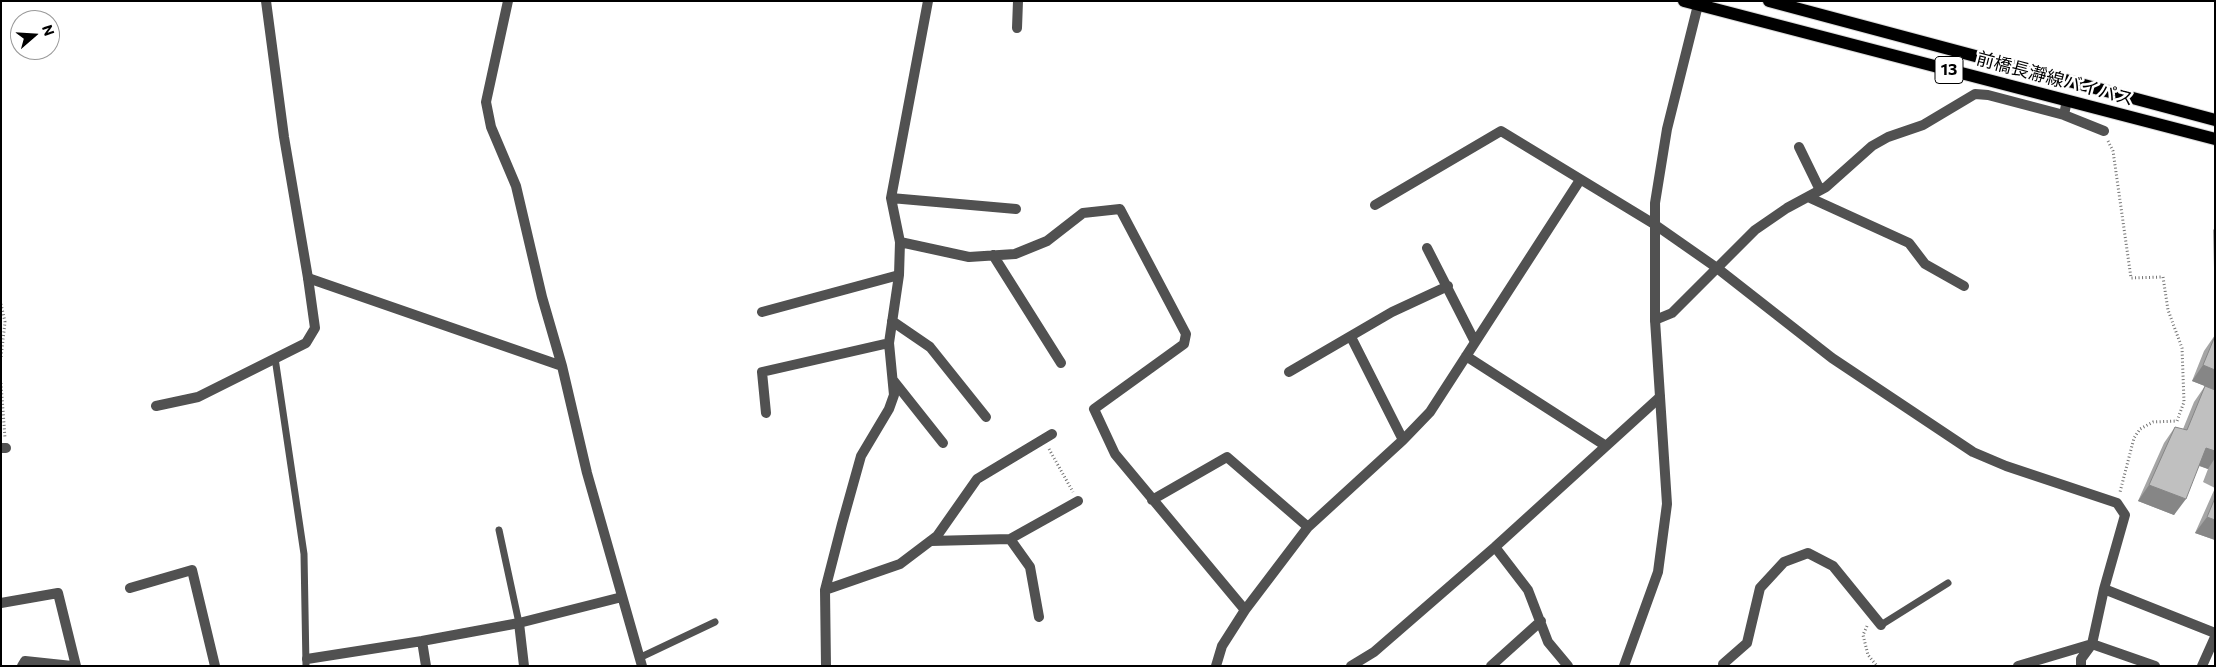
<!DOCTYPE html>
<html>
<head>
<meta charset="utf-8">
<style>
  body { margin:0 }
  #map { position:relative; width:2216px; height:667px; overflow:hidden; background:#fff; font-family:Commissioner,sans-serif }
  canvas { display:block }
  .frame { position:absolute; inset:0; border:2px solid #000; pointer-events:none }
  .north { position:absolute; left:10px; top:10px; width:50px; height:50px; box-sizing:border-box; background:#fff; border:1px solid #999; border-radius:50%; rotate:71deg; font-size:14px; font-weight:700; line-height:20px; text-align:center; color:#000 }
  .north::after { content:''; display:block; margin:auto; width:18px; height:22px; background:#000; clip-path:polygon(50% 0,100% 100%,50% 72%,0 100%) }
</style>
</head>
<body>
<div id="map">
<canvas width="2216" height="667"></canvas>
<div class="frame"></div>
<div class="north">N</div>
</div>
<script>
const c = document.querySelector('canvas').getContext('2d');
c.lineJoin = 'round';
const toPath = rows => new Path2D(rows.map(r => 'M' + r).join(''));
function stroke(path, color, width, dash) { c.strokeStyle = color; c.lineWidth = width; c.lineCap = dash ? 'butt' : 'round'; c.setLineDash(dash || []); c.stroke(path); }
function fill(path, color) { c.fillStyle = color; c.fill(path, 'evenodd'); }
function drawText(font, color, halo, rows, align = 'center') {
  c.font = font + ' Commissioner,"Noto Sans JP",sans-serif'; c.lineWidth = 5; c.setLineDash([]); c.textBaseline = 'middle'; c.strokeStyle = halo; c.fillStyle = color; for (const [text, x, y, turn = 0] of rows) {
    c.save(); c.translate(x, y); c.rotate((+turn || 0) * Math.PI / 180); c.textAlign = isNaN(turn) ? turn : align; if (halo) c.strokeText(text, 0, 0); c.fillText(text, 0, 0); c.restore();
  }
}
const path = toPath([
  [2108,141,2113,151,2131,278,2163,277,2168,310,2182,348,2184,402,2177,421,2153,422,2140,429,2134,438,2120,492],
  [1,304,5,322,1,358],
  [1,383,5,438],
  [1049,449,1073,492],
  [1867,626,1863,635,1868,655,1877,666]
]);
const service = toPath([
  [275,358,304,554,306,666],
  [499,530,519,623],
  [1881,625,1948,583],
  [639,658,715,622]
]);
const minor = toPath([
  [508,1,486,102,491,127,516,186,542,297,562,366,587,473,642,666],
  [1017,28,1018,1],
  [2064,115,2104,131],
  [1799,147,1820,190],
  [1808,197,1909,243,1925,264,1964,286],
  [891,198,1016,209],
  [1375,205,1501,131,1654,224,1717,268,1832,358,1973,452,2006,466,2117,503,2125,515,2104,589],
  [900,242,969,257,1015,254,1047,241,1083,213,1120,209,1186,334,1184,344,1094,409,1115,454,1245,610],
  [1427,248,1475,342],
  [993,255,1061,363],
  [762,312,899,275],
  [1655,320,1672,313,1755,230,1787,208,1826,187,1872,146,1888,137,1923,125,1975,94,1988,95,2064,115,2067,100],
  [892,321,930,347,986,417],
  [1351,337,1403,440],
  [1466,356,1606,446],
  [1289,372,1392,312,1448,286],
  [893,380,943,443],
  [156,406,198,397,306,343,315,328,308,278,562,366],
  [766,413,762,372,889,343],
  [1,448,6,448],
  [1152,500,1227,457,1308,527],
  [1010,539,1030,567,1039,617],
  [931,541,1010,539,1078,501],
  [1495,547,1528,590,1548,642,1568,666],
  [130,588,192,570,215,666],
  [825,590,900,564,937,536,977,479,1052,434],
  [1,603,58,593,76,666],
  [519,623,524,666],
  [422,641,426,666],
  [307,659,422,641,519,623,622,597],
  [1723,664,1747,643,1760,588,1784,562,1808,553,1833,566,1881,625],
  [22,666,25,661,72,666],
  [826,666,825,590,842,524,861,456,889,409,894,395,889,343,899,275,900,242,891,198,928,1],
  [1216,666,1222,646,1245,610,1308,527,1403,440,1430,412,1580,180],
  [1351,666,1374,652,1495,547,1660,397],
  [1491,666,1541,621],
  [2018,666,2092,644,2155,666],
  [2081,666,2081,659,2092,644,2104,589,2215,633],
  [2202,666,2215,637]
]);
const tertiary = toPath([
  [266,1,284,137,308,278],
  [1624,666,1658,572,1667,504,1655,320,1655,203,1667,129,1699,1]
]);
const primary = toPath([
  [1684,1,2215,139],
  [1769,1,2215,120]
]);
const wall = toPath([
  [2215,228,2215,268,2214,268,2213,230],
  [2215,335,2215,488,2203,482,2208,469,2199,466,2174,515,2138,501,2164,443,2175,427,2183,429,2194,402,2205,386,2192,381,2204,351],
  [2215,488,2215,540,2195,533]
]);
const shadedWall = toPath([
  [2203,365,2215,370,2215,390,2192,381],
  [2206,448,2215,451,2215,458,2208,469,2195,464],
  [2149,485,2186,499,2174,515,2138,501],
  [2207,517,2215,520,2215,540,2195,533]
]);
const building = toPath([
  [2215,336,2215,370,2203,365,2215,336],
  [2205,386,2215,390,2215,451,2206,448,2186,499,2149,485,2175,427,2187,430,2205,386],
  [2215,498,2215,520,2207,517,2215,498]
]);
const shields = [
  [1949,70,28]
];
const shieldNames = [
  ["13",1949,70]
];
const streetNames = [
  ["前橋長瀞線バイパス",2055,79,15]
];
stroke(primary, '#dbdbdb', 14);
stroke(path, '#737373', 3, [1, 2.5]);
stroke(service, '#515151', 7);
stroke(minor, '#515151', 10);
stroke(tertiary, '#515151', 10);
stroke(primary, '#000', 12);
fill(wall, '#a5a5a5');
fill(shadedWall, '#868686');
fill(building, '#c0c0c0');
stroke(building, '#868686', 1);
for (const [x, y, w] of shields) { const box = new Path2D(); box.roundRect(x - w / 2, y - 13.5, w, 27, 4); c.fillStyle = '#fff'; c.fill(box); stroke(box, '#000', 1); }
drawText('bold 16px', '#000', null, shieldNames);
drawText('18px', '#000', '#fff', streetNames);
</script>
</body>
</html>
